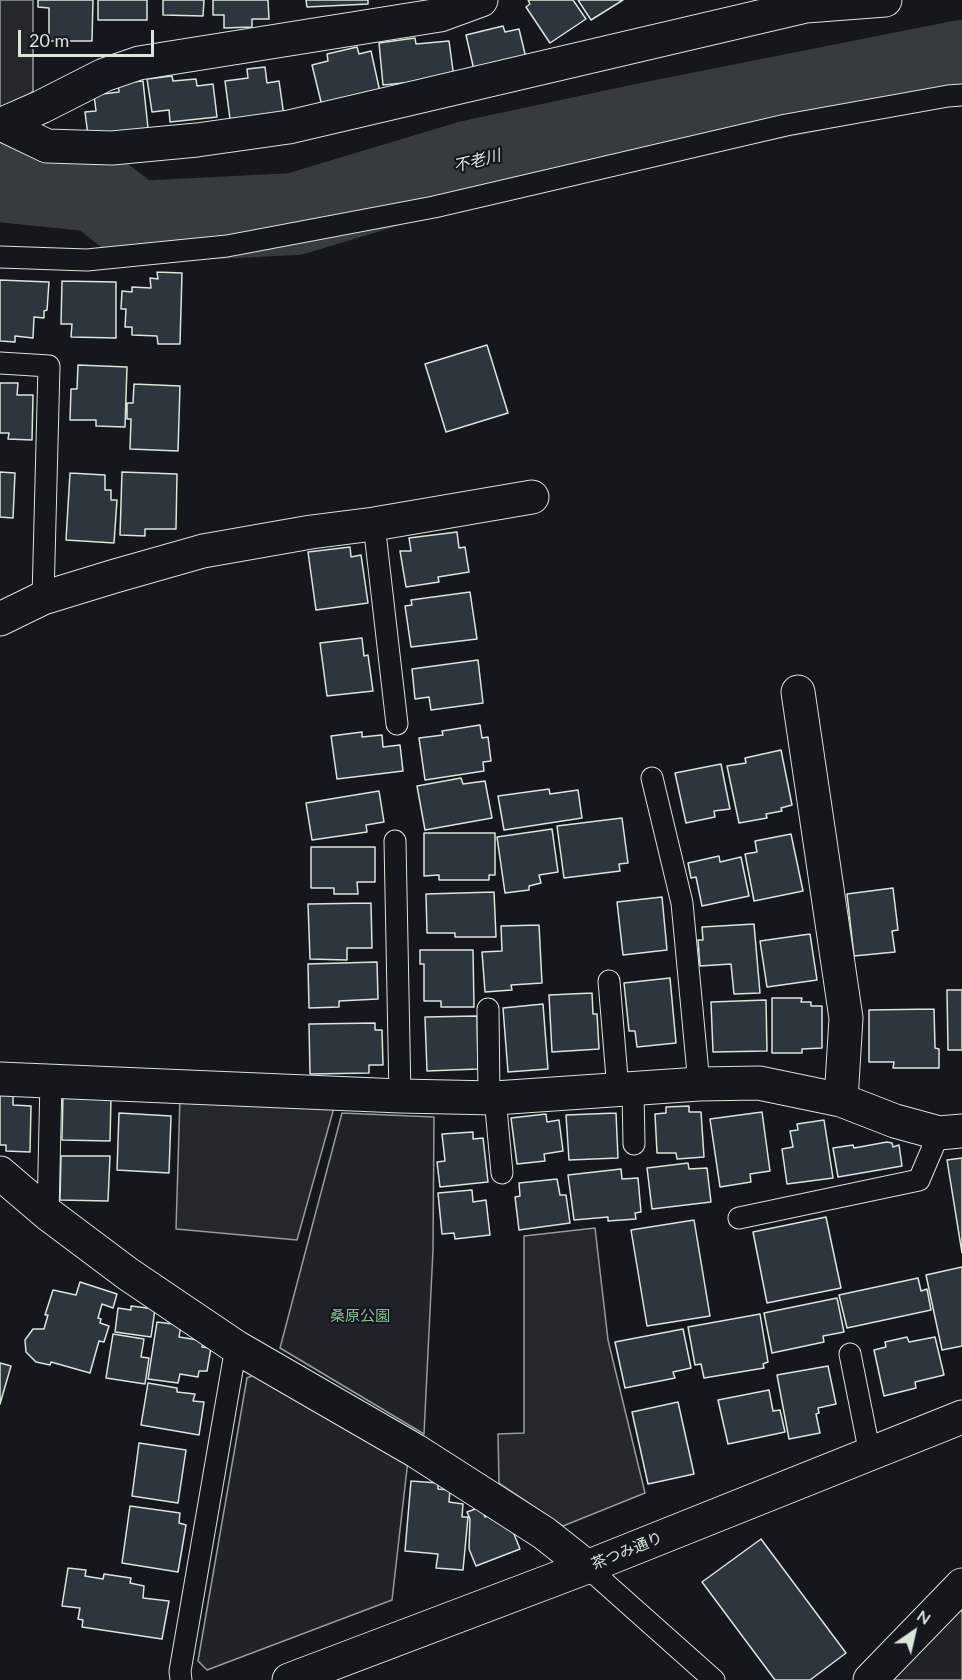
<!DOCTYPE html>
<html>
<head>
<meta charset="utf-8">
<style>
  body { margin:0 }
  #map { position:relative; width:962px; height:1680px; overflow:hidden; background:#14181c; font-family:Lato,sans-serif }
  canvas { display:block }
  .north { position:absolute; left:884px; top:1602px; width:60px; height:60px; -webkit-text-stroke:4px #14181c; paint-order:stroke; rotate:34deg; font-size:16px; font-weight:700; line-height:24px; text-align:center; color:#d8e6dc }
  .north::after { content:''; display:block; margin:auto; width:21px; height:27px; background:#d8e6dc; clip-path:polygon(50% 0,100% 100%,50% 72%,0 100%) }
  .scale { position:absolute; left:18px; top:30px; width:136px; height:27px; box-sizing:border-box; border:3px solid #d8e6dc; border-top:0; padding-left:8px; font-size:18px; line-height:21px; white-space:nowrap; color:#d8e6dc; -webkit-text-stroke:4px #14181c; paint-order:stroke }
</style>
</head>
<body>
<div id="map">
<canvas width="962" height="1680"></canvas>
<div class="north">N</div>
<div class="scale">20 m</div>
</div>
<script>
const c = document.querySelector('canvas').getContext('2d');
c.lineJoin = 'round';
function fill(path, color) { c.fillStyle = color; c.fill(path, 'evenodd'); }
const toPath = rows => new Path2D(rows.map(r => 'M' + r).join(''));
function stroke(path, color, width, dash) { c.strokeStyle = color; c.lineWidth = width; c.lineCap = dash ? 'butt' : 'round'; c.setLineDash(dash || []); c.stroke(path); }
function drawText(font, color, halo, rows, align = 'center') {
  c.font = font + ' Lato,"Noto Sans JP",sans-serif'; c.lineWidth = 4.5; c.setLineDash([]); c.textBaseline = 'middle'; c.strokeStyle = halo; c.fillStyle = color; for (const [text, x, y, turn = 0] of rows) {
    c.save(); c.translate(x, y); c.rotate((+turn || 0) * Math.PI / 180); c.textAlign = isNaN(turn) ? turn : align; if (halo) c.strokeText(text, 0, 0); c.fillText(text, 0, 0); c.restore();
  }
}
const green = toPath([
  [342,1113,434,1117,433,1250,424,1434,280,1348,342,1113],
  [258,1373,408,1460,392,1600,207,1670,198,1661,247,1378,258,1373],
  [962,1606,962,1680,889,1680,962,1606]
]);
const parking = toPath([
  [0,0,33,0,33,91,15,107,0,108,0,0],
  [180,1098,335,1104,297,1240,176,1229,180,1098],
  [595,1228,608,1340,645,1493,563,1526,499,1483,498,1434,524,1433,524,1236,595,1228]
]);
const river = toPath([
  [0,181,96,191,136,222,295,214,471,161,649,123,962,61]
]);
const building = toPath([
  [38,0,93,0,92,41,49,41,49,8,38,7,38,0],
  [98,0,147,0,147,20,98,20,98,0],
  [163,0,204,0,203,16,163,15,163,0],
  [213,0,268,0,269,19,252,19,252,27,224,28,224,15,213,15,213,0],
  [306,0,368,0,368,4,307,7,306,0],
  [528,0,573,0,586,19,550,43,526,7,530,4,528,0],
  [578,0,623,0,591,20,578,0],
  [503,26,505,32,519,29,526,58,474,70,466,35,503,26],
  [415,38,416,44,449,41,454,78,383,85,379,43,415,38],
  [357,47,359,54,371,51,380,92,322,106,312,65,328,61,327,54,357,47],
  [265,67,267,83,279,81,284,116,230,119,225,81,248,78,247,69,265,67],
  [172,76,173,81,196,79,197,86,213,84,217,117,170,122,169,110,152,112,147,79,172,76],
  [143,81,148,128,88,136,85,112,96,111,94,95,119,92,118,83,143,81],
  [157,272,182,273,180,344,158,344,157,336,132,335,132,327,125,327,126,309,121,309,122,291,132,292,132,287,151,288,150,278,158,279,157,272],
  [0,280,49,282,47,310,44,311,44,318,34,317,33,338,15,336,15,342,0,341,0,280],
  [62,281,116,282,116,338,71,337,72,324,61,324,62,281],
  [487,345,508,413,446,432,425,364,487,345],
  [78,365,127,367,125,427,96,426,96,420,70,420,71,389,77,389,78,365],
  [0,383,18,383,17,395,33,395,32,440,8,439,9,433,0,433,0,383],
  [134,384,180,386,178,451,130,449,131,419,127,419,127,403,133,403,134,384],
  [0,472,15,473,13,518,0,517,0,472],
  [122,472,177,474,176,529,145,529,145,536,120,535,122,472],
  [70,473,105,475,105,490,111,490,111,500,117,500,114,543,66,540,70,473],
  [457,532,459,548,465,547,469,572,438,577,439,582,406,587,400,551,411,551,409,538,457,532],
  [350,547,351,557,361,555,368,603,316,610,308,552,350,547],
  [470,592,477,639,411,647,405,606,412,605,411,600,470,592],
  [362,638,364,656,368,655,373,691,327,696,320,643,362,638],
  [478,660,483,703,431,710,429,697,415,699,412,669,478,660],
  [480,725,482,738,488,737,491,761,483,762,484,771,425,780,419,738,443,735,442,731,480,725],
  [362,732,362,737,382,735,383,747,400,745,403,771,337,779,331,736,362,732],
  [781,750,792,805,781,808,782,811,766,814,767,818,739,823,727,766,746,763,745,758,781,750],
  [721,764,730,809,714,811,715,817,686,823,675,773,721,764],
  [461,778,463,784,485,781,492,818,425,830,417,786,461,778],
  [549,789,550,794,578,790,582,818,504,830,498,796,549,789],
  [379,791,384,822,366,825,367,832,312,840,306,803,379,791],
  [622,818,628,863,619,864,620,871,564,878,557,826,622,818],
  [552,829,558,872,539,875,541,883,529,886,529,890,505,893,497,837,552,829],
  [424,833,495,833,495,875,489,875,489,880,439,880,439,875,424,876,424,833],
  [791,834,803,891,754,901,745,854,757,852,755,841,791,834],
  [311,847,375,847,375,882,357,882,358,894,334,894,334,888,311,888,311,847],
  [719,856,720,862,741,857,749,896,702,906,696,877,691,878,688,863,719,856],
  [893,888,898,930,892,931,895,952,854,956,847,894,893,888],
  [494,892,496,937,455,937,455,933,427,933,426,894,494,892],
  [662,897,667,950,623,955,617,902,662,897],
  [371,903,372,948,347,948,347,960,310,959,308,904,371,903],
  [754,924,760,993,734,994,731,964,700,966,698,940,703,940,702,927,754,924],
  [539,925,542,983,511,985,512,990,485,992,482,952,502,951,501,926,539,925],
  [810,934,817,980,767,987,760,941,810,934],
  [420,950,473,950,474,1007,441,1007,441,1001,424,1001,424,964,420,964,420,950],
  [377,962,378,999,339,1001,339,1007,309,1008,308,964,377,962],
  [670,978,676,1043,637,1047,635,1031,629,1031,624,983,670,978],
  [947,990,962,990,962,1050,948,1050,947,990],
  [592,993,593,1014,597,1014,599,1049,552,1052,549,995,592,993],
  [772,998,802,998,801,1002,811,1002,811,1006,822,1006,822,1048,802,1049,802,1053,772,1053,772,998],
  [766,1000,767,1051,713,1052,711,1002,766,1000],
  [543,1004,548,1069,508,1072,503,1008,543,1004],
  [934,1009,935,1048,939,1049,939,1068,893,1068,894,1062,869,1062,869,1010,934,1009],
  [477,1016,478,1069,427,1071,425,1017,477,1016],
  [375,1023,375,1030,382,1030,383,1065,369,1065,369,1073,310,1074,309,1024,375,1023],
  [0,1092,13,1092,13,1105,31,1106,30,1152,6,1151,6,1145,0,1145,0,1092],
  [63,1095,111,1097,110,1141,62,1140,63,1095],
  [689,1106,689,1112,701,1112,704,1157,677,1159,676,1153,657,1153,655,1114,666,1113,666,1107,689,1106],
  [762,1112,770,1171,750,1174,751,1182,720,1187,710,1119,762,1112],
  [119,1113,171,1116,169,1173,117,1170,119,1113],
  [616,1113,618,1158,569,1160,566,1115,616,1113],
  [546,1114,547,1122,559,1120,563,1151,544,1154,545,1161,517,1164,511,1118,546,1114],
  [824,1120,833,1178,787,1184,782,1149,793,1147,790,1131,798,1130,797,1124,824,1120],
  [473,1132,473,1139,483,1138,488,1182,440,1187,437,1162,445,1161,442,1134,473,1132],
  [887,1142,892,1143,893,1147,899,1145,902,1166,838,1177,833,1148,853,1145,854,1148,887,1142],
  [61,1156,110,1156,108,1201,60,1200,61,1156],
  [962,1158,962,1253,947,1160,962,1158],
  [688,1163,689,1169,707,1168,711,1202,652,1209,647,1168,688,1163],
  [621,1169,622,1179,638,1178,641,1212,635,1213,636,1219,608,1221,608,1217,574,1220,568,1175,621,1169],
  [557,1179,560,1195,566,1195,570,1223,519,1230,515,1197,520,1196,519,1183,557,1179],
  [472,1190,473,1202,486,1200,490,1235,455,1239,454,1233,442,1234,438,1193,472,1190],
  [826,1217,841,1288,767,1303,753,1232,826,1217],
  [694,1220,710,1316,647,1326,631,1230,694,1220],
  [962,1267,962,1346,942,1350,926,1275,962,1267],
  [918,1278,921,1291,927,1289,931,1310,847,1328,839,1295,918,1278],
  [80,1282,117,1294,113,1308,102,1304,98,1318,101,1319,100,1323,109,1326,104,1342,99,1341,90,1373,51,1362,50,1365,36,1362,26,1352,25,1340,33,1329,44,1329,48,1315,45,1315,53,1290,76,1295,80,1282],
  [837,1298,844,1332,823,1336,824,1342,772,1353,764,1313,837,1298],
  [131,1306,155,1309,151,1337,115,1332,118,1308,131,1310,131,1306],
  [760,1314,768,1362,763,1364,764,1368,704,1378,701,1364,695,1365,688,1327,760,1314],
  [157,1322,181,1325,179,1337,204,1341,202,1347,211,1348,207,1371,199,1371,198,1377,180,1374,178,1383,148,1379,157,1322],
  [683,1329,691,1368,673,1372,675,1378,625,1388,615,1342,683,1329],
  [113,1334,144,1339,141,1357,149,1358,145,1384,106,1378,113,1334],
  [907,1337,909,1342,935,1337,944,1375,915,1382,916,1388,884,1396,874,1350,886,1347,885,1342,907,1337],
  [0,1363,11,1366,0,1404,0,1363],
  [828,1366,836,1404,818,1408,819,1413,816,1414,820,1433,789,1439,777,1375,828,1366],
  [148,1383,177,1388,177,1392,195,1394,193,1401,204,1402,199,1435,141,1425,148,1383],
  [769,1390,773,1411,780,1410,785,1432,728,1444,718,1400,769,1390],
  [678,1402,694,1474,648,1484,632,1412,678,1402],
  [139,1443,186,1450,178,1503,132,1496,139,1443],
  [411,1481,438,1483,438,1489,450,1490,449,1502,463,1504,462,1517,468,1517,463,1570,436,1568,438,1554,405,1551,411,1481],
  [130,1506,180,1513,179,1523,186,1525,178,1572,122,1563,130,1506],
  [481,1507,485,1517,492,1514,510,1524,520,1549,476,1566,469,1549,470,1519,467,1512,481,1507],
  [761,1539,846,1653,810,1680,775,1680,702,1582,761,1539],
  [68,1568,86,1570,85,1576,103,1579,104,1574,131,1578,130,1583,144,1586,143,1598,169,1601,162,1639,82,1627,83,1620,78,1619,80,1608,62,1606,68,1568]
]);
const service = toPath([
  [0,257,87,260,227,246,434,207,786,125,948,96,962,95],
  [0,363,49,366,43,598],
  [374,524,397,724],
  [652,778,682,903,699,1084],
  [395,841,400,1096],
  [609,981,618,1090],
  [488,1009,489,1098],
  [633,1089,634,1144],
  [495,1098,502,1173],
  [48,1214,51,1080],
  [739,1218,919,1180,939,1133],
  [850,1354,870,1454],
  [587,1567,714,1680],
  [181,1680,180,1671,236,1347]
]);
const minor = toPath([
  [0,125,41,107,104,75,139,63,440,15,481,0],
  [3,125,47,146,112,148,197,140,289,127,806,6,885,0],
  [0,619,43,598,115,576,203,551,311,532,374,524,532,497],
  [798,692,846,1018,841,1100],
  [0,1079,400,1096,495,1098,699,1084,759,1083,841,1100,895,1121,939,1133,962,1131],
  [0,1173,48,1214,128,1274,236,1347,416,1451,544,1533,587,1567],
  [870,1680,962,1585]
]);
const primary = toPath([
  [289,1680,587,1567,962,1417]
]);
const parkNames = [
  ["桑原公園",360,1316]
];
const streetNames = [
  ["茶つみ通り",627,1551,-22]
];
const waterNames = [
  ["不老川",477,161,-14]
];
fill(green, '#202428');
stroke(green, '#939e99', 1.5);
fill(parking, '#24282b');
stroke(parking, '#939e99', 1.5);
stroke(river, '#363b3e', 82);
fill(building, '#2c363c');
stroke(building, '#d8e6dc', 1.5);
stroke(service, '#d8e6dc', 23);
stroke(minor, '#d8e6dc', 35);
stroke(primary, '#d8e6dc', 35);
stroke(service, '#14181c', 21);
stroke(minor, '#14181c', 33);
stroke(primary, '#14181c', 33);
drawText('15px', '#8ac095', '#14181c', parkNames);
drawText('15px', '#d8e6dc', '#14181c', streetNames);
drawText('italic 16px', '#d8e6dc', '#14181c', waterNames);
</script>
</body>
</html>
